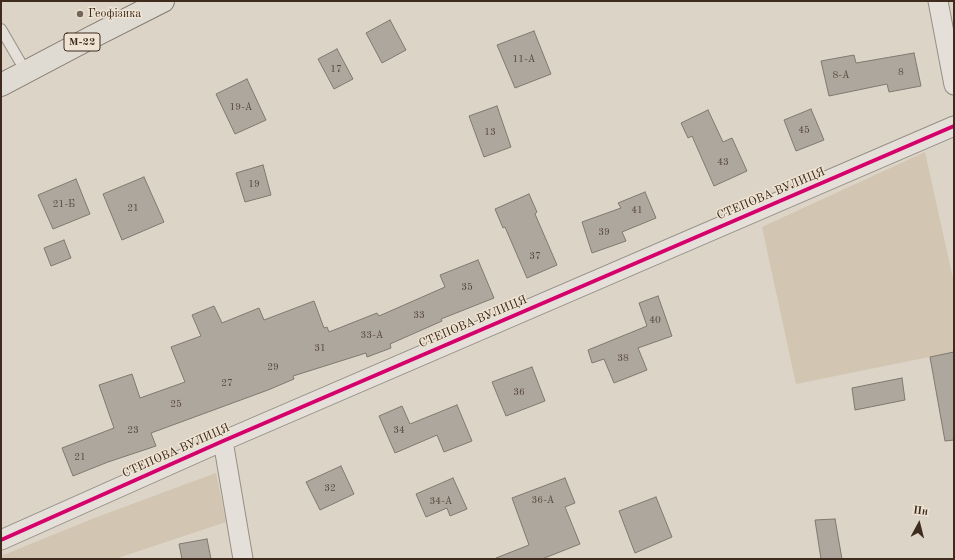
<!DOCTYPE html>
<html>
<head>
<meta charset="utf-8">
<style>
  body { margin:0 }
  #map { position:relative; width:955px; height:560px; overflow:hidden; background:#dcd4c6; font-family:"Old Standard TT",serif }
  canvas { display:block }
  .frame { position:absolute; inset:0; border:2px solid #3e2b1e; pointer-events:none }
  .north { position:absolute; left:899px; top:504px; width:40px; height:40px; -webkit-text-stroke:3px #efe4d3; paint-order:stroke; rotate:7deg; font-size:11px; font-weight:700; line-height:16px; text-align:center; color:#3e2b1e }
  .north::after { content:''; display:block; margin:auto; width:14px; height:18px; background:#3e2b1e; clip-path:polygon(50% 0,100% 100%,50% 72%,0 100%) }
</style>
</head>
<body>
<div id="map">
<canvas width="955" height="560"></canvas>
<div class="frame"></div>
<div class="north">Пн</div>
</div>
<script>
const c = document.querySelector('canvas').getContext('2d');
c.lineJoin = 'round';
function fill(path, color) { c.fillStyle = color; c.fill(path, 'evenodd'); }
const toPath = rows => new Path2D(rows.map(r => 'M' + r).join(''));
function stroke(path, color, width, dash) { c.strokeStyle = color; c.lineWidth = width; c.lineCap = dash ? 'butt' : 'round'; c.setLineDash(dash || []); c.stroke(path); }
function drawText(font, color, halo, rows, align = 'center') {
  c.font = font + ' "Old Standard TT",serif'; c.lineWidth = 3; c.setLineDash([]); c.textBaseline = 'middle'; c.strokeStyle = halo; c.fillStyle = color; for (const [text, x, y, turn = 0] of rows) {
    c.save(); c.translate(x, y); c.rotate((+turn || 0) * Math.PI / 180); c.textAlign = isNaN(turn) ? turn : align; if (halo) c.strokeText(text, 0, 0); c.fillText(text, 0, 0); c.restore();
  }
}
const green = toPath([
  [925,152,954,283,954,352,796,384,762,227],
  [216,473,226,522,115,559,1,559,1,556,97,517]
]);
const building = toPath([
  [390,20,406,50,382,63,366,33,390,20],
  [534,31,551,74,515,88,497,45,534,31],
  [337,49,353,79,334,89,318,59,337,49],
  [914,53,921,86,889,92,887,84,829,96,821,61,854,55,856,63,914,53],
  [247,79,266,120,235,134,216,94,247,79],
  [497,106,511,147,484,157,469,116,497,106],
  [811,109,824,140,796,151,784,120,811,109],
  [708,110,723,142,732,138,747,171,714,186,692,136,688,138,681,123,708,110],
  [263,165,271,195,245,202,236,173,263,165],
  [144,177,164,222,122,240,103,194,144,177],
  [76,179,90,214,53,229,38,195,76,179],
  [645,192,656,218,622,232,626,241,592,253,582,222,621,208,618,203,645,192],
  [529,194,537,212,535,214,557,265,527,278,505,227,503,228,495,209,529,194],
  [64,240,71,258,51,266,44,248,64,240],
  [478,260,494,298,441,319,442,321,390,344,391,348,367,357,366,353,293,376,294,379,268,390,151,433,156,446,108,462,73,476,62,448,114,428,99,385,132,374,140,398,185,382,171,347,201,336,192,315,214,306,222,323,259,308,264,320,314,301,324,328,327,327,329,332,377,313,379,316,445,287,440,275,478,260],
  [658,296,672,336,638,348,647,370,614,383,604,359,592,363,588,350,647,326,639,303,658,296],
  [954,352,954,440,945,441,930,357,954,352],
  [532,367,545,401,506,416,492,382,532,367],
  [902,378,905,400,855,410,852,388,902,378],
  [457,405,472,441,444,452,437,435,395,453,379,416,402,406,410,424,457,405],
  [341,466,354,494,320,510,306,482,341,466],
  [453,478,467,509,450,516,447,508,426,517,416,494,453,478],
  [565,478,575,503,565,507,580,544,542,559,496,559,496,558,529,545,512,498,565,478],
  [656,497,672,537,635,553,619,511,656,497],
  [835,519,842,559,821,559,815,520,835,519],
  [207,539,211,559,182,559,179,544,207,539]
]);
const service = toPath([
  [1,29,26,72]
]);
const minor = toPath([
  [938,1,954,85],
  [223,441,243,559],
  [1,540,223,441,954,126]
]);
const trunk = toPath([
  [1,85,92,37,163,1]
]);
const cycleway = toPath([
  [1,540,223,441,954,126]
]);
const markers = [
  [80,14,4,"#756659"]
];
const numberNames = [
  ["11-А",524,59],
  ["17",336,69],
  ["8",901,72],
  ["8-А",841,75],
  ["19-А",241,107],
  ["45",804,130],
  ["13",490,132],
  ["43",723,162],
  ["19",254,184],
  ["21-Б",64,204],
  ["21",133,208],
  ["41",637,210],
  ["39",604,232],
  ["37",535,256],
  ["35",467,287],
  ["33",419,315],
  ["40",655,320],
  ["33-А",372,335],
  ["31",320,348],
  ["38",623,358],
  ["29",273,367],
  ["27",227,383],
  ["36",519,392],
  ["25",176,404],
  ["23",133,430],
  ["34",399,430],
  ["21",80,457],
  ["32",330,488],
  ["36-А",543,500],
  ["34-А",441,501]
];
const shields = [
  [82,42,36]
];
const shieldNames = [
  ["М-22",82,42]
];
const poiNames = [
  ["Геофізика",88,14]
];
const streetNames = [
  ["СТЕПОВА ВУЛИЦЯ",771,194,-23],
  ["СТЕПОВА ВУЛИЦЯ",473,322,-23],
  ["СТЕПОВА ВУЛИЦЯ",176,451,-24]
];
fill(green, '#d2c5b2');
fill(building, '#aea79d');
stroke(building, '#80786f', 1);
stroke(service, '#968f86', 12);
stroke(minor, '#968f86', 21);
stroke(trunk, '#80786f', 24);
stroke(service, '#e4e0d9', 10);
stroke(minor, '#e4e0d9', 19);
stroke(trunk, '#dfdbd3', 22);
stroke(cycleway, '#d6006c', 4);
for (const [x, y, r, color] of markers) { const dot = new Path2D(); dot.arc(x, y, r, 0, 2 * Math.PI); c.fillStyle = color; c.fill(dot); stroke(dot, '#efe4d3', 1.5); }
drawText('10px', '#5a4a3e', null, numberNames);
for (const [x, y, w] of shields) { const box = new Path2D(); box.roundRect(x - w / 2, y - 9, w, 18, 3); c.fillStyle = '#efe4d3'; c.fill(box); stroke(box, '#3e2b1e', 1); }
drawText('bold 11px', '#3e2b1e', null, shieldNames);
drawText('12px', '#3e2b1e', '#efe4d3', poiNames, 'left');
drawText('12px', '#3e2b1e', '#efe4d3', streetNames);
</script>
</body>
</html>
